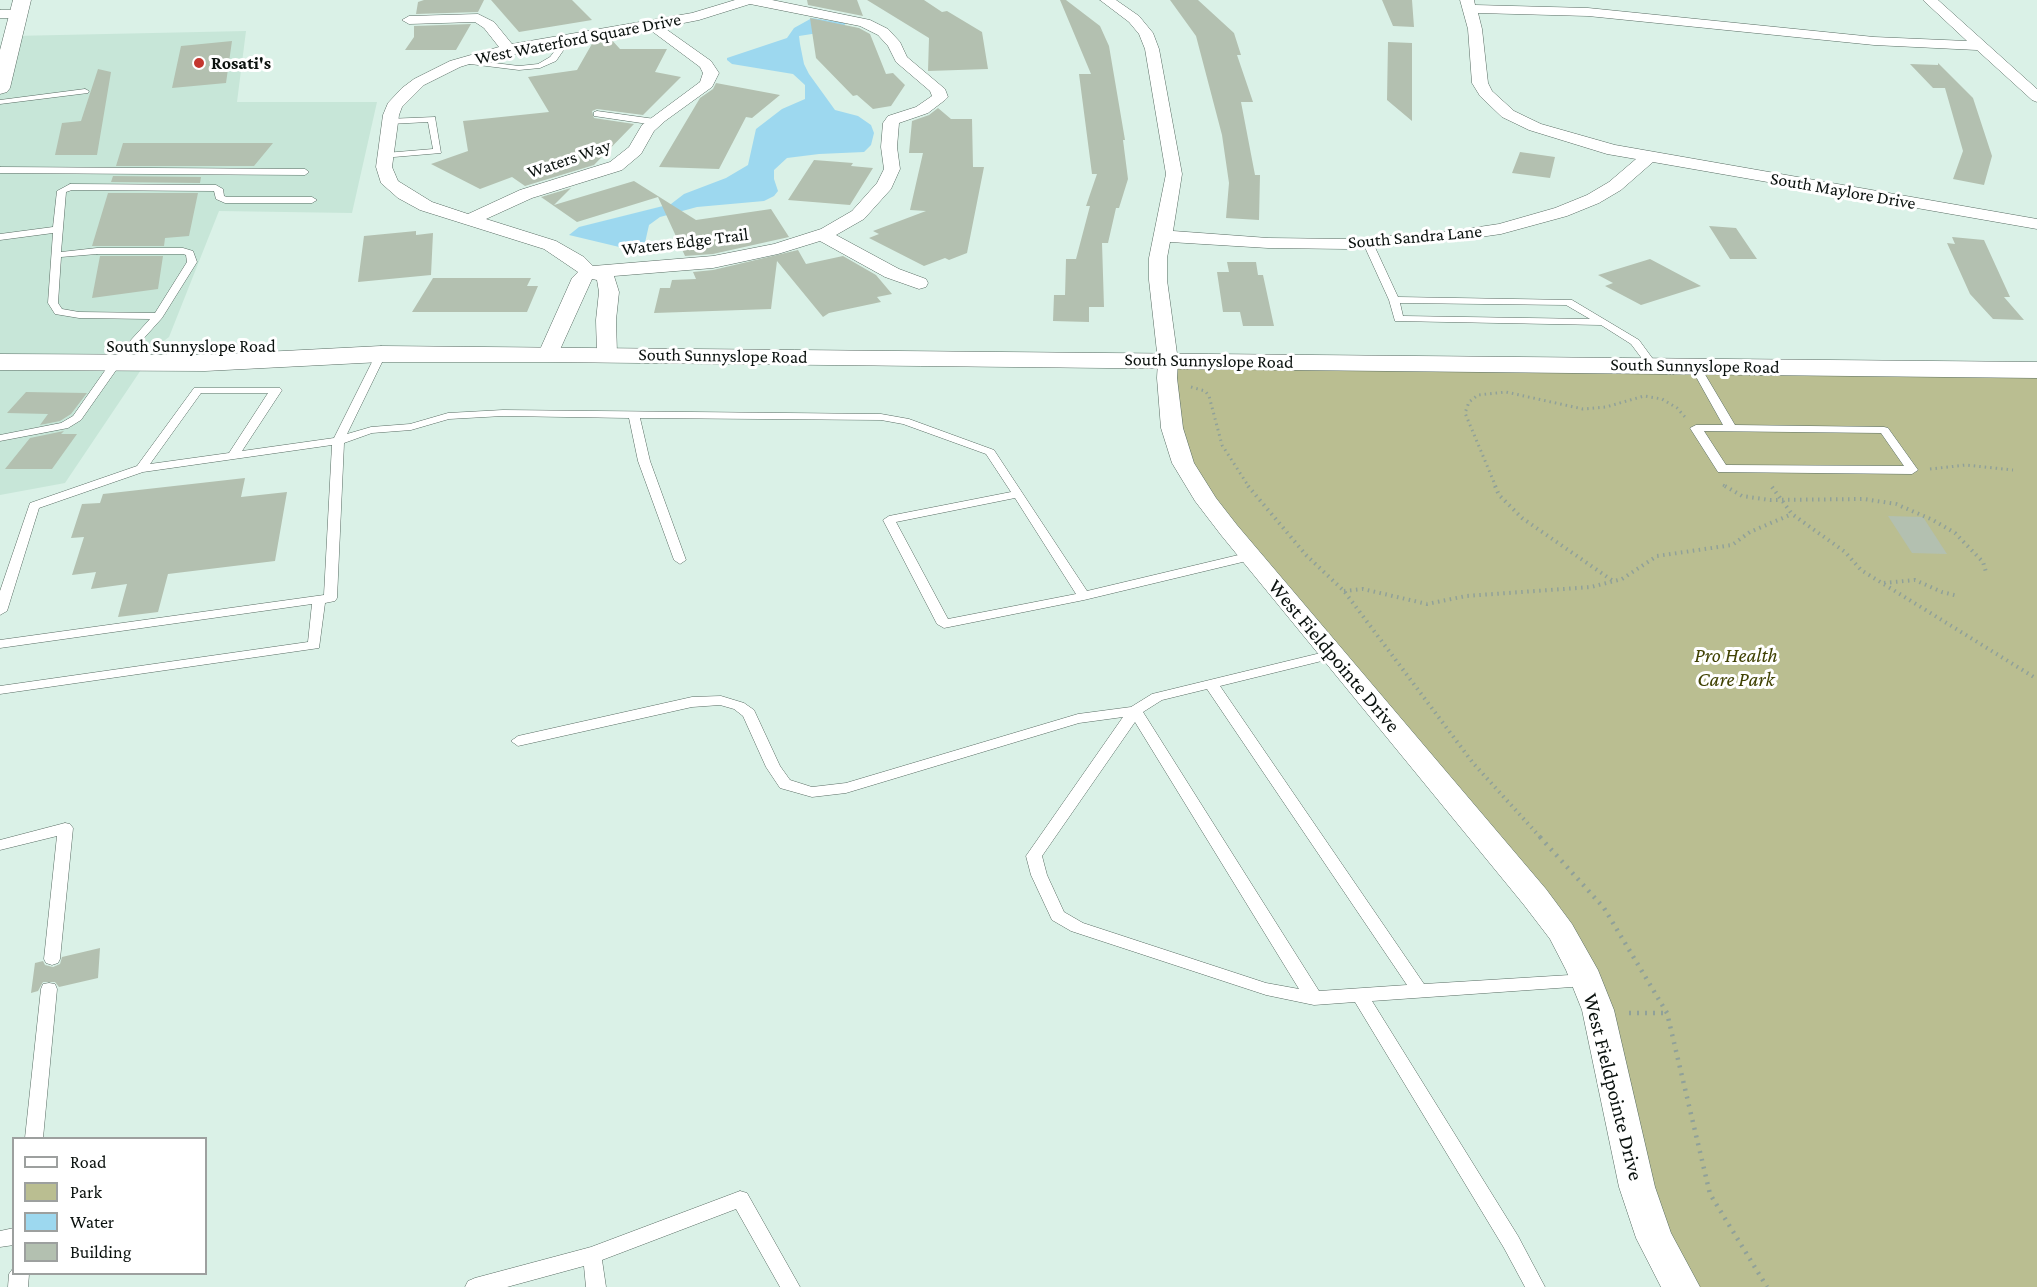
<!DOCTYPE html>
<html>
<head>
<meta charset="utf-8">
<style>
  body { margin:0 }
  #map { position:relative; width:2037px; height:1287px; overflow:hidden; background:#daf1e7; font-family:"Crimson Pro",serif }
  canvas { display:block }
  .legend { position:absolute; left:12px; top:1137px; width:195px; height:138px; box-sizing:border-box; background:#fff; border:2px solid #9da09f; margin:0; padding:8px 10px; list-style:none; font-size:18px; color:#0b120f }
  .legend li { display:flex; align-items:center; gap:12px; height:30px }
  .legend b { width:30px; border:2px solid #9da09f }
</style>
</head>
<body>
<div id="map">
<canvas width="2037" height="1287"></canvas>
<ul class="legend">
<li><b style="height:8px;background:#fff"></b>Road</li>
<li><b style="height:16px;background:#babe91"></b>Park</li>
<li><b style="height:16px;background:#9dd8ef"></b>Water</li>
<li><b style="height:16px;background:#b3c0b0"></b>Building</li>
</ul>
</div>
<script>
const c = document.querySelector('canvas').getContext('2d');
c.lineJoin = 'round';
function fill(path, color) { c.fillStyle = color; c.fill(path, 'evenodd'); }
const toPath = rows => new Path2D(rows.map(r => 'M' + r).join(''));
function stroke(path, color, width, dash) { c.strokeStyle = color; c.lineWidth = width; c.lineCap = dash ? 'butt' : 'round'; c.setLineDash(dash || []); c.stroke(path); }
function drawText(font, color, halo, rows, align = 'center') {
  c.font = font + ' "Crimson Pro",serif'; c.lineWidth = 6; c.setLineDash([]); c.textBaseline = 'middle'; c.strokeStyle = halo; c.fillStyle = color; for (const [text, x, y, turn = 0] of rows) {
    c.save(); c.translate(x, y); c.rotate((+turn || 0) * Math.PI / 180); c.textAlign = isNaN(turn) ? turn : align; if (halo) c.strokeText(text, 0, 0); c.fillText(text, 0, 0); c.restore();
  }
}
const built = toPath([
  [246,31,237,102,377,102,352,213,219,211,169,337,157,346,65,483,0,495,0,88,13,36]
]);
const green = toPath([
  [1168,361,2037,370,2037,1287,1684,1287,1582,970,1183,463]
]);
const water = toPath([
  [812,18,845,23,844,29,799,36,800,44,804,64,809,74,835,110,858,116,871,125,874,133,871,145,864,152,819,154,787,158,774,170,774,179,778,191,774,196,764,201,697,207,660,217,649,225,644,247,636,251,569,235,579,227,671,204,684,194,726,178,748,165,756,129,782,109,805,99,805,85,793,74,732,64,727,60,727,58,787,38,794,28]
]);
const building = toPath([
  [424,0,484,0,478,12,416,14,418,2],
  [491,0,572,0,592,20,519,32],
  [807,0,857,0,863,16,808,5],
  [867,0,924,0,942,12,947,11,982,32,988,69,928,71,929,38],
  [1060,0,1066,0,1100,26,1109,46,1125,140,1123,140,1128,179,1119,208,1116,208,1108,243,1102,243,1104,307,1089,307,1089,322,1053,321,1054,295,1065,295,1066,259,1076,259,1090,206,1086,206,1097,174,1092,174,1079,74,1091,74],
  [1170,0,1198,0,1234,33,1241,55,1237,55,1253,102,1241,102,1255,175,1260,175,1259,220,1226,218,1229,183,1222,135,1196,36],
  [1382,0,1412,0,1414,27,1393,26],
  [810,18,859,28,870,34,886,74,893,73,905,85,891,106,873,109,857,95,853,96,816,58],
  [471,24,456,50,405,50,414,37,414,26],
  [610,38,620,49,667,49,655,72,681,77,643,115,597,109,592,111,594,118,634,124,594,165,525,186,512,177,480,189,431,164,468,151,463,121,549,112,528,77,577,70,593,42],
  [232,41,226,83,172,88,181,46],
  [1388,42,1412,43,1412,121,1387,100],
  [1938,63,1973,98,1992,156,1984,185,1953,179,1963,151,1945,88,1933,88,1910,64,1938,65],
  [98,69,111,72,97,155,55,155,62,123,81,121],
  [716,83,780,95,752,118,746,117,719,169,659,167,700,98,713,89],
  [938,108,951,119,972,119,973,167,984,167,967,253,949,260,945,258,924,266,869,238,879,234,873,231,926,211,910,210,923,153,909,153,912,121,929,115],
  [123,143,273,143,254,166,116,166],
  [1520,152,1555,157,1550,178,1512,173],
  [814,160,853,163,851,166,873,168,850,205,788,200],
  [113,176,201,177,200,183,111,182],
  [634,181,696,220,771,209,789,237,713,254,685,256,658,197,577,222,541,197,571,188,554,205],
  [108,193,198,193,189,236,165,238,164,246,92,246],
  [1709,226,1736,228,1757,259,1730,259],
  [416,231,416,235,433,233,431,275,358,282,364,236],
  [1952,237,1984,240,2010,297,2004,297,2024,320,1993,319,1970,294,1947,243,1955,244],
  [798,250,806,264,843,256,876,275,892,294,877,297,881,302,829,313,823,317,777,261,771,309,654,313,660,288,670,288,672,280,696,279,693,272,713,270],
  [100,256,163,256,158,289,92,298],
  [1650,259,1701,286,1641,305,1605,286,1613,283,1598,275],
  [1227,262,1256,262,1258,275,1263,275,1274,326,1243,326,1240,312,1223,312,1217,272,1229,272],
  [433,278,531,278,527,286,538,286,527,312,412,312],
  [26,392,87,393,71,414,60,421,40,425,48,414,7,413],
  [64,431,61,434,77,434,52,469,5,469,30,438],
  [245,478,241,497,287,492,275,561,168,574,158,612,118,617,127,584,91,589,96,572,72,575,84,537,71,538,82,504,100,503,103,494],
  [1888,516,1923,517,1947,554,1912,553],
  [100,948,98,978,59,987,55,982,43,982,38,991,31,993,35,963,43,961,45,965,53,967,60,964,62,957]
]);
const pathFar2 = toPath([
  [1191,387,1205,391,1209,396,1222,445,1249,487],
  [1930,469,1966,465,2013,470],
  [1723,485,1727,487],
  [1496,487,1465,413,1469,402,1478,395,1506,392,1583,409,1606,407,1644,396,1662,399,1677,408,1685,417]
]);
const pathFar1 = toPath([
  [1248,486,1306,555,1344,591,1473,763,1541,838],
  [1495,486,1499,495,1522,518,1613,581],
  [1725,486,1742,496,1770,500,1864,499,1896,504,1933,520,1955,533,1983,562,1986,572],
  [1772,487,1792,514,1845,552,1861,570,2037,679],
  [1884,583,1915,580,1942,592,1958,596],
  [1344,591,1363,589,1427,604,1466,596,1591,587,1622,579,1657,556,1732,545,1750,532,1792,514]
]);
const path = toPath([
  [1540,837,1604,908,1667,1013,1710,1194,1767,1287],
  [1629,1013,1667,1013]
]);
const lane = toPath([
  [558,38,565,40,565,48,556,61,540,68,519,70,462,63,458,61,462,59,519,66,538,64,550,57,557,48,558,38],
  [85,89,89,91,88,93,0,104,0,100,85,89],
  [597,111,655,119,659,122,655,125,594,116,594,112,597,111],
  [435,117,441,153,382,158,382,154,385,153,433,149,428,122,390,124,387,123,387,119,435,117],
  [0,167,305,169,309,172,305,175,0,173,0,167],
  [70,184,216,185,223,189,224,196,227,197,312,197,317,200,312,203,225,203,216,199,214,191,72,190,66,192,61,252,97,248,183,248,193,251,197,262,162,318,119,366,81,420,68,428,0,441,0,435,61,423,73,416,111,362,150,319,79,318,55,314,48,303,53,233,0,240,0,234,53,227,57,191,70,184],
  [97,254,183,254,186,255,187,262,155,313,79,312,62,309,58,303,61,257,97,254],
  [1368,240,1373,243,1398,297,1572,300,1639,340,1658,366,1653,369,1649,368,1631,344,1601,325,1395,321,1389,300,1363,243,1368,240],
  [1400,303,1566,305,1590,319,1403,316,1400,303],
  [381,351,386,354,347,434,371,427,410,424,448,413,503,410,881,414,909,419,994,450,1087,591,1251,552,1257,556,1255,559,1084,600,944,628,937,624,883,520,889,516,1011,492,986,454,903,424,881,420,640,418,650,461,686,560,680,564,674,560,638,461,629,418,503,416,449,419,411,430,372,433,344,443,337,598,335,601,325,603,319,648,0,694,0,686,308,642,312,604,0,648,0,640,324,595,332,445,143,472,39,508,7,611,0,615,0,591,30,503,137,466,194,388,280,388,282,390,242,451,334,438,376,354,381,351],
  [201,393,268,393,229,453,150,464,201,393],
  [1015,498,1076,594,948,619,896,522,1015,498],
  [1695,363,1700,366,1735,425,1884,427,1888,428,1918,470,1912,474,1718,472,1690,428,1696,425,1723,425,1690,366,1695,363],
  [1704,431,1881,433,1904,466,1726,465,1704,431],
  [1333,650,1340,654,1338,657,1220,686,1424,984,1586,974,1592,975,1594,980,1592,985,1586,986,1372,1001,1518,1236,1545,1287,1525,1287,1504,1248,1355,1002,1314,1005,1266,995,1071,931,1052,920,1031,875,1026,856,1123,717,1079,723,846,793,812,797,780,788,766,767,743,716,734,709,720,705,692,707,518,746,511,741,518,736,692,697,721,696,744,703,754,710,780,766,790,780,812,787,846,783,1078,714,1131,707,1152,694,1333,650],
  [1207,689,1407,985,1319,991,1143,712,1162,700,1207,689],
  [1135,722,1299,989,1266,983,1083,923,1064,912,1047,875,1042,856,1135,722],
  [65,823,70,824,73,828,60,959,58,963,52,965,46,963,44,959,57,836,0,850,0,840,65,823],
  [49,983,55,984,57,989,43,1138,25,1138,41,989,43,984,49,983],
  [740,1191,747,1193,800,1287,780,1287,736,1209,602,1260,606,1287,586,1287,584,1266,507,1287,465,1287,468,1281,475,1278,591,1247,740,1191],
  [14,1228,14,1245,0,1247,0,1231,14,1228],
  [14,1267,14,1274,29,1274,28,1287,8,1287,9,1274,14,1267]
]);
const street = toPath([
  [735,0,772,0,870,20,888,29,900,42,907,57,945,89,948,97,945,100,928,113,899,123,897,147,900,169,891,189,864,219,836,235,899,269,926,279,928,283,926,287,919,289,885,277,820,241,778,254,713,268,614,276,619,292,616,320,617,354,614,358,607,360,600,358,597,354,596,320,599,292,597,280,592,279,558,354,555,358,548,360,541,358,538,354,572,278,578,272,544,249,420,210,398,198,381,183,376,167,383,115,388,103,402,88,414,79,450,61,499,47,484,28,475,22,409,24,402,20,409,16,478,14,494,22,512,44,692,13,735,0],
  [750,4,860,26,878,35,888,46,896,62,930,91,932,96,916,107,888,116,883,123,881,147,884,169,877,183,852,211,821,229,774,244,713,256,593,266,584,257,556,241,486,219,532,198,622,170,641,154,654,131,665,121,712,87,719,73,711,61,663,27,699,20,750,4],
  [649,29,700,67,703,73,700,82,642,125,629,147,610,162,520,190,468,214,432,202,398,181,392,167,399,115,402,107,424,85,460,67,482,60,649,29],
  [1100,0,1116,0,1139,16,1153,33,1159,49,1182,174,1173,231,1268,238,1348,239,1452,231,1499,224,1555,208,1587,195,1609,182,1636,159,1607,154,1529,130,1502,117,1480,96,1472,83,1468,29,1460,0,1474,0,1475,5,1588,8,1874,37,1967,41,1923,0,1938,0,2037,89,2037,102,2032,100,1977,50,1874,45,1588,16,1478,13,1482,29,1488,83,1492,91,1514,111,1541,124,1615,145,2037,219,2037,229,1653,162,1621,190,1599,203,1567,216,1501,234,1452,241,1348,249,1268,248,1170,242,1167,258,1167,280,1178,361,1177,378,1183,428,1194,463,1216,498,1237,525,1546,889,1572,924,1598,970,1614,1010,1655,1187,1671,1233,1700,1287,1661,1287,1636,1238,1619,1187,1582,1010,1566,970,1550,939,1524,905,1221,535,1195,501,1172,463,1161,428,1157,378,1158,361,1149,280,1149,258,1166,174,1145,49,1139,34,1129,22,1100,0],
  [0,10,19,10,26,14,19,18,0,18,0,10]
]);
const secondary = toPath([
  [13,0,31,0,10,88,7,92,0,94,0,50,13,0],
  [381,346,2037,362,2037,378,548,362,381,362,205,371,0,370,0,354,205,355,381,346]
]);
const markers = [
  [199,63,6,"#c4362f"]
];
const farStreetnames = [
  ["West Waterford Square Drive",578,39,-11],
  ["Waters Way",569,159,-19],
  ["South Maylore Drive",1843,191,10],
  ["South Sandra Lane",1415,237,-5],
  ["Waters Edge Trail",685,242,-7],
  ["South Sunnyslope Road",191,346],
  ["South Sunnyslope Road",723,356,1],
  ["South Sunnyslope Road",1209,361,1],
  ["South Sunnyslope Road",1695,366,1]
];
const farPoinames = [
  ["Rosati's",211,63]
];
const streetNames = [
  ["West Fieldpointe Drive",1334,656,50],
  ["West Fieldpointe Drive",1613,1087,76]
];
const parkNames = [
  ["Pro Health",1736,656],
  ["Care Park",1736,680]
];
fill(built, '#c7e6d8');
fill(green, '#babe91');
fill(water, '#9dd8ef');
fill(building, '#b3c0b0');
stroke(lane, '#586c63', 1);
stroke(street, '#586c63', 1);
stroke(secondary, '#586c63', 1);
stroke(pathFar2, '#90a199', 3, [1.5, 4]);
stroke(pathFar1, '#90a199', 4, [1.5, 4.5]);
stroke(path, '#90a199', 4.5, [2, 6]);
fill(lane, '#fff');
fill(street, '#fff');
fill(secondary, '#fff');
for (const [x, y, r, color] of markers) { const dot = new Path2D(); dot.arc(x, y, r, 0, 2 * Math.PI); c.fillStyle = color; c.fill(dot); stroke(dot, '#fff', 2); }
drawText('18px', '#0b120f', '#fff', farStreetnames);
drawText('bold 18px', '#0b120f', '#fff', farPoinames, 'left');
drawText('21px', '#0b120f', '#fff', streetNames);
drawText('italic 21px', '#404203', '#fff', parkNames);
</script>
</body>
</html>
